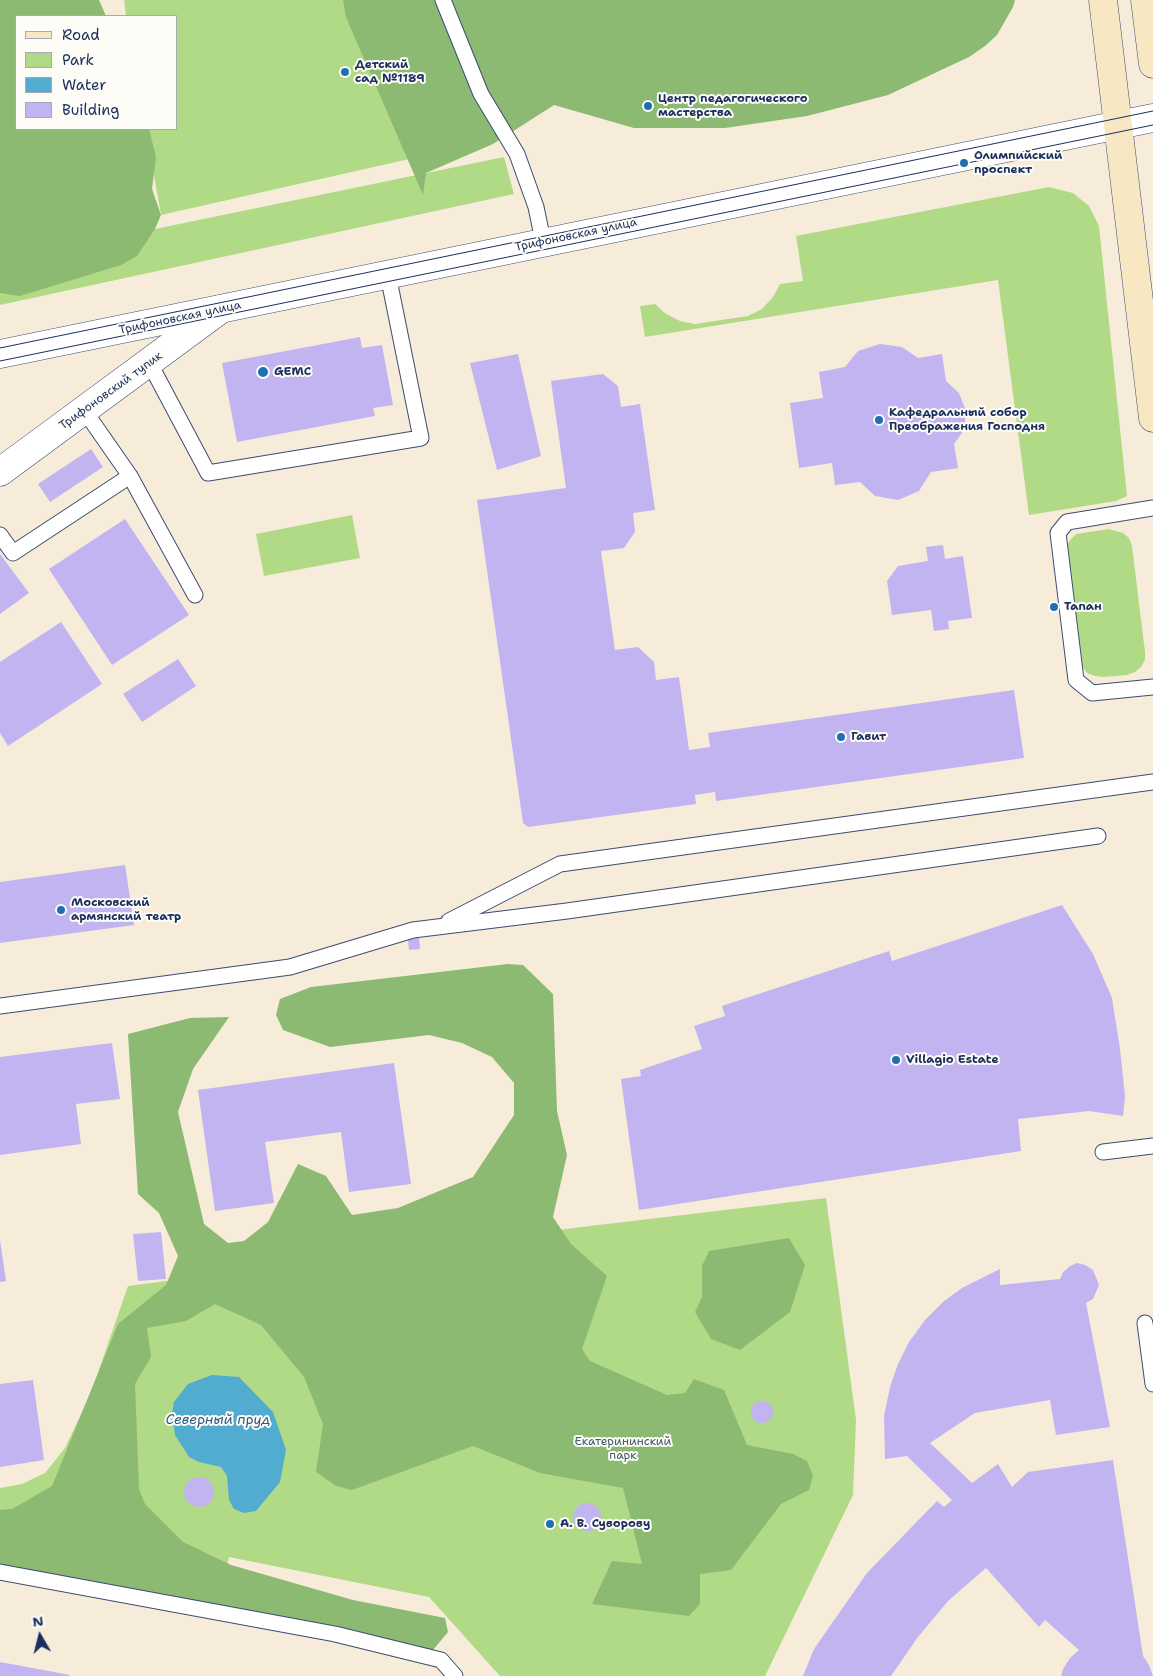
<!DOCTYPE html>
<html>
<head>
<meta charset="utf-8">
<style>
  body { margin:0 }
  #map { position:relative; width:1153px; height:1676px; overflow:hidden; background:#f7ecda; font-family:"Shantell Sans",sans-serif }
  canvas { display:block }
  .legend { position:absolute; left:15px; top:15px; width:162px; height:115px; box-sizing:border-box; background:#fdfcf7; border:1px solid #a3aaba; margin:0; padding:6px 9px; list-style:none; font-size:15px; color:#1b2f5e }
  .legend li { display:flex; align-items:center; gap:10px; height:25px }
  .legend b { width:25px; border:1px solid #a3aaba }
  .north { position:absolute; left:15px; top:1611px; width:50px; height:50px; -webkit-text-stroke:4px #fdfcf7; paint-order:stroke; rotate:352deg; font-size:14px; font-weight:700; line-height:20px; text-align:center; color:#1b2f5e }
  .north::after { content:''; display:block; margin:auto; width:18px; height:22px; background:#1b2f5e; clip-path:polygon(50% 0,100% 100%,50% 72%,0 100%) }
</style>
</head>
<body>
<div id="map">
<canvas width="1153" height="1676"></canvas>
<ul class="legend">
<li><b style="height:6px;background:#f7e8c3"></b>Road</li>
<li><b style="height:14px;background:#b0da85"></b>Park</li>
<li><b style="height:14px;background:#52acd0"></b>Water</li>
<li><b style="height:14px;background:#c1b4f0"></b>Building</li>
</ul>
<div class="north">N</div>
</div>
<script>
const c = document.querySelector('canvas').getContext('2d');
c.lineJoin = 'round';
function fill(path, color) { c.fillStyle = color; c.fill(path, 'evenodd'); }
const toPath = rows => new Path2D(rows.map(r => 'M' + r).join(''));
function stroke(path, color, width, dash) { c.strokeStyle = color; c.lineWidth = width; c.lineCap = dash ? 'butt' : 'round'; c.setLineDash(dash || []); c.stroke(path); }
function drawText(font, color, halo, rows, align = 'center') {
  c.font = font + ' "Shantell Sans",sans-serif'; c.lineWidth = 4; c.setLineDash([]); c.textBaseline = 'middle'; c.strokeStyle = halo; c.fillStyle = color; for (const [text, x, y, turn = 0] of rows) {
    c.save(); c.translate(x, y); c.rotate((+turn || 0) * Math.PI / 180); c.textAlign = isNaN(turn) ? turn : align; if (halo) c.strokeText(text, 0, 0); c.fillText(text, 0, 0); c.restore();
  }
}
const green = toPath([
  [124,0,427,0,489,141,161,215,146,129,176,129,176,16,126,16],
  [504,157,514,194,0,305,0,261],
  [1049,187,1073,193,1089,206,1099,226,1127,496,1116,501,1029,515,998,280,645,337,640,306,655,304,666,314,680,321,695,324,748,316,762,309,773,297,780,284,803,281,796,236],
  [352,515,360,558,264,576,256,534],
  [1109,529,1123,533,1129,538,1132,546,1145,652,1145,660,1141,667,1135,672,1127,675,1103,677,1095,676,1087,673,1082,666,1079,657,1067,545,1071,539,1076,534],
  [826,1198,856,1420,853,1495,765,1676,500,1676,429,1597,229,1557,223,1585,0,1547,0,1488,22,1484,45,1473,65,1448,91,1393,128,1286,590,1226]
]);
const forest = toPath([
  [0,0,99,0,106,16,16,16,16,129,149,129,156,157,152,189,161,215,155,229,137,256,121,265,20,296,0,293],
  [343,0,1015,0,1013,7,997,35,985,46,969,57,888,95,807,116,725,128,634,128,554,105,493,144,426,173,423,195,346,17],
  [508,964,523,965,553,994,557,1111,567,1155,553,1217,571,1244,607,1276,582,1349,590,1361,667,1395,685,1393,694,1379,724,1390,747,1445,793,1454,807,1461,813,1476,809,1490,781,1504,731,1570,700,1574,700,1604,689,1616,592,1604,612,1561,642,1564,623,1488,540,1473,473,1446,352,1490,336,1486,316,1472,323,1424,304,1377,261,1325,215,1304,186,1321,147,1328,151,1357,135,1384,139,1489,145,1504,183,1542,231,1565,353,1600,445,1618,448,1632,428,1656,0,1569,0,1510,12,1509,52,1486,118,1324,166,1285,178,1256,159,1213,138,1194,128,1034,190,1018,229,1017,193,1069,178,1112,204,1224,228,1243,244,1241,268,1222,298,1164,326,1176,352,1215,398,1208,473,1177,514,1115,514,1083,492,1057,462,1043,429,1035,330,1047,283,1030,276,1015,280,999,311,987],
  [789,1238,805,1265,790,1312,740,1350,711,1339,695,1312,702,1297,702,1266,709,1251]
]);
const water = toPath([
  [212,1375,239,1377,273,1412,286,1450,280,1482,256,1511,244,1513,234,1509,229,1500,227,1476,221,1467,199,1462,189,1457,175,1435,172,1413,174,1402,188,1384]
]);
const building = toPath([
  [360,337,362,348,382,345,393,405,373,408,375,416,237,442,222,363],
  [880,344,902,347,918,358,942,354,946,381,959,393,966,411,964,430,954,444,958,468,931,472,919,491,898,500,875,496,860,482,835,485,832,463,799,468,790,403,823,398,819,372,845,367,858,351],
  [518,354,541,456,497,470,470,363],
  [603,374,618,386,621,407,640,404,655,510,633,513,635,532,624,548,601,551,615,650,638,647,654,662,656,680,679,677,689,750,710,747,708,733,1014,690,1024,758,716,801,715,792,695,795,696,804,528,827,523,823,477,500,566,488,551,381],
  [91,449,103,467,50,502,38,484],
  [125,519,189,615,112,665,49,569],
  [943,545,945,559,963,556,972,618,948,621,949,629,934,631,931,610,892,615,887,581,898,566,928,561,926,547],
  [0,554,29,593,0,614],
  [61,622,102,684,8,746,0,733,0,662],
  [178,659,196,686,142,722,123,694],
  [125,865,134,925,0,943,0,882],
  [1062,905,1093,954,1112,998,1120,1049,1125,1096,1123,1116,1089,1111,1018,1119,1021,1151,639,1210,621,1079,641,1076,640,1070,702,1049,694,1026,725,1016,722,1006,889,951,892,961],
  [419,938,420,949,409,950,408,939],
  [112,1043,120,1099,76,1104,81,1144,0,1155,0,1057],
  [394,1063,411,1184,349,1192,341,1132,265,1142,274,1203,215,1211,198,1090],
  [161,1232,166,1279,138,1281,133,1234],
  [0,1240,6,1281,0,1282],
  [1077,1263,1085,1265,1093,1270,1099,1285,1093,1299,1086,1303,1110,1427,1056,1435,1050,1400,975,1413,930,1443,972,1483,998,1464,1012,1487,1028,1472,1113,1460,1143,1656,1149,1665,1153,1676,1061,1676,1063,1669,1070,1658,1079,1650,1045,1620,1039,1627,986,1568,948,1601,918,1637,891,1676,803,1676,814,1649,867,1573,937,1501,944,1507,952,1500,907,1456,885,1459,884,1416,890,1387,898,1364,909,1342,925,1320,943,1302,962,1288,1000,1269,1000,1285,1060,1279,1063,1272,1070,1266],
  [33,1380,44,1460,0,1467,0,1384],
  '751 1412a11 11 0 1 1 22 0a11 11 0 1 1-22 0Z',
  '184 1492a15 15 0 1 1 30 0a15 15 0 1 1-30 0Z',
  '573 1517a14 14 0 1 1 28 0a14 14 0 1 1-28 0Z',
  [0,1662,70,1675,69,1676,0,1676]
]);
const service = toPath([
  [443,0,481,94,517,154,536,207,542,236,548,241],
  [149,362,208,473,421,438,388,275],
  [130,476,195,595],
  [1153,508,1067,522,1058,533,1076,680,1092,693,1153,687],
  [0,535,13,553,130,476,84,410],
  [449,921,560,864,1153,782],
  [0,1006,290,967,413,930,567,911,1098,836],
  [1103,1152,1153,1146],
  [1145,1323,1153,1384],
  [0,1572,335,1634,441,1660,455,1676]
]);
const minor = toPath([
  [0,472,221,309]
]);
const tertiary = toPath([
  [0,354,1153,118]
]);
const secondary = toPath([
  [1103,0,1153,418],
  [1145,0,1153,64]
]);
const tram = toPath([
  [0,348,1153,111],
  [0,361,1153,125]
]);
const markers = [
  [345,72,5,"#1f6fb2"],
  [648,106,5,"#1f6fb2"],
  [964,163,5,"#1f6fb2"],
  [263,372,6,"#1f6fb2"],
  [879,420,5,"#1f6fb2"],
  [1054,607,5,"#1f6fb2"],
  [841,737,5,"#1f6fb2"],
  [61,910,5,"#1f6fb2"],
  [896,1060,5,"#1f6fb2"],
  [550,1524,5,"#1f6fb2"]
];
const poiNames = [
  ["Детский",355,65],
  ["сад №1189",355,79],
  ["Центр педагогического",658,99],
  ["мастерства",658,113],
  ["Олимпийский",974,156],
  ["проспект",974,170],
  ["GEMC",274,372],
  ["Кафедральный собор",889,413],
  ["Преображения Господня",889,427],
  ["Тапан",1064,607],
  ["Гавит",851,737],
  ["Московский",71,903],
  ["армянский театр",71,917],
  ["Villagio Estate",906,1060],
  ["А. В. Суворову",560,1524]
];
const streetNames = [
  ["Трифоновская улица",576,235,-12],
  ["Трифоновская улица",180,318,-12],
  ["Трифоновский тупик",111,391,-36]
];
const parkNames = [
  ["Екатерининский",623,1442],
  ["парк",623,1456]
];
const waterNames = [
  ["Северный пруд",218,1420]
];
fill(green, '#b0da85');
fill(forest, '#8cba72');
fill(water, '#52acd0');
fill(building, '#c1b4f0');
stroke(service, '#3c4b71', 17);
stroke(minor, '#3c4b71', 29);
stroke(tertiary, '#3c4b71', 29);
stroke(secondary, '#3c4b71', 29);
stroke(service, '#fff', 15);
stroke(minor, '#fff', 28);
stroke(tertiary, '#fff', 28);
stroke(secondary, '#f7e8c3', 28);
stroke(tram, '#1b2f5e', 1);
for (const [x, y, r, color] of markers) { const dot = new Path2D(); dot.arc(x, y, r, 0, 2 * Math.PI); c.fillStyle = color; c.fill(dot); stroke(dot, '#fdfcf7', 2); }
drawText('bold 12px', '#1b2f5e', '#fdfcf7', poiNames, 'left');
drawText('12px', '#1b2f5e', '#fdfcf7', streetNames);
drawText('12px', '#405a68', '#fdfcf7', parkNames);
drawText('italic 14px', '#2e5b86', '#fdfcf7', waterNames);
</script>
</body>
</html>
